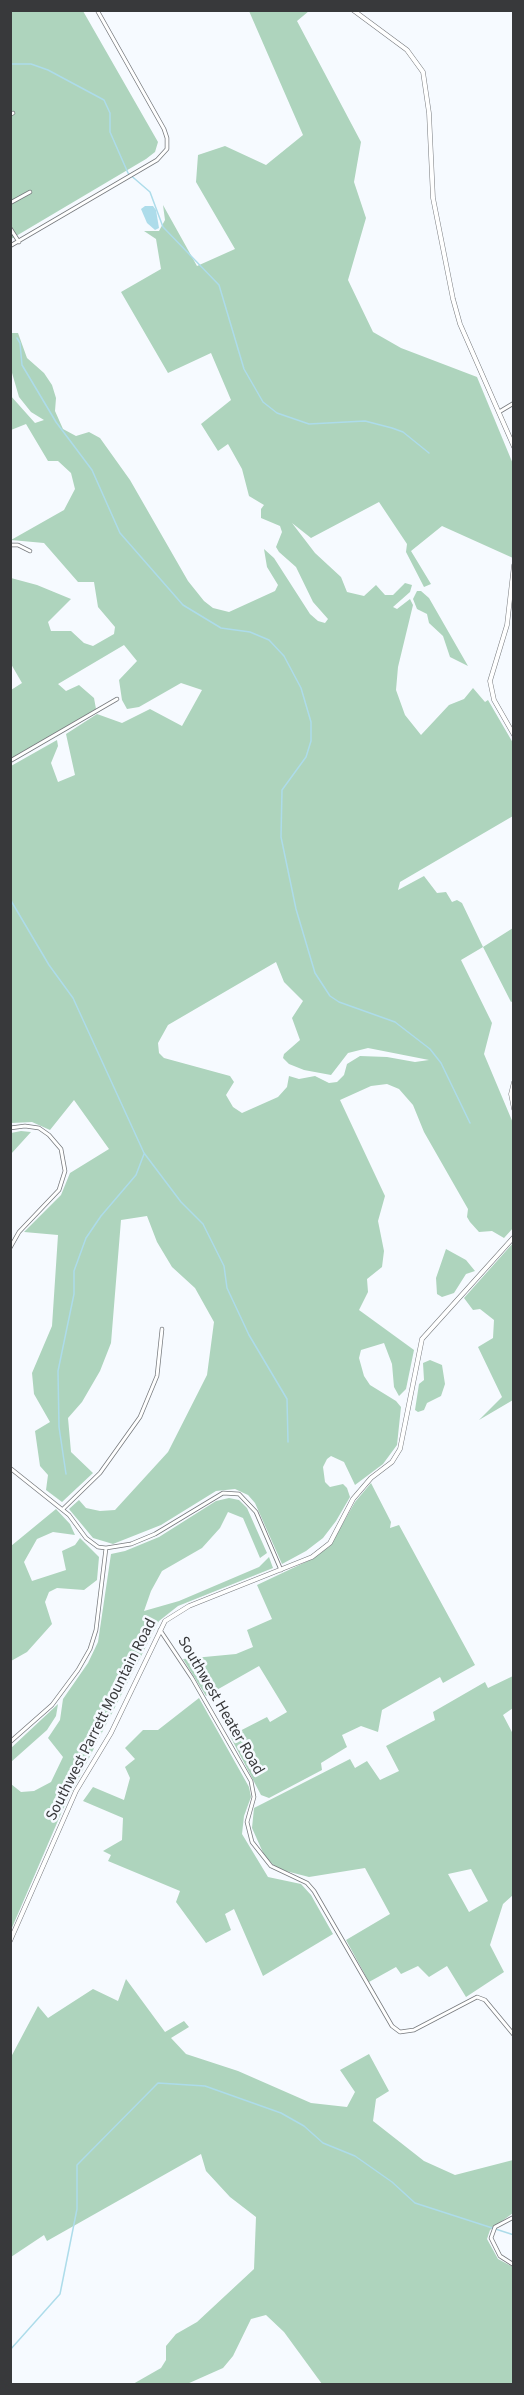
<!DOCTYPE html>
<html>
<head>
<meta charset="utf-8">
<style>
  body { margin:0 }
  #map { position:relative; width:524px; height:2395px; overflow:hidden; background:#f6faff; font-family:"Source Sans 3",sans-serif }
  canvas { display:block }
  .frame { position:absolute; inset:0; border:12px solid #38393b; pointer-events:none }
</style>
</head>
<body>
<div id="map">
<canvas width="524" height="2395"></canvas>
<div class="frame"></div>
</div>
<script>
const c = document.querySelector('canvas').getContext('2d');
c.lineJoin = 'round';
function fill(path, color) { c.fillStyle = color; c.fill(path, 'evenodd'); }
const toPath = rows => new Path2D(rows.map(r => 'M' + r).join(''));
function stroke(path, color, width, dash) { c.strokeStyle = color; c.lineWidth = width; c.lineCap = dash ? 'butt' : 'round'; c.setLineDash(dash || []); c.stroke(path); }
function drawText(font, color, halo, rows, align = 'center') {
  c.font = font + ' "Source Sans 3",sans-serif'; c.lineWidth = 5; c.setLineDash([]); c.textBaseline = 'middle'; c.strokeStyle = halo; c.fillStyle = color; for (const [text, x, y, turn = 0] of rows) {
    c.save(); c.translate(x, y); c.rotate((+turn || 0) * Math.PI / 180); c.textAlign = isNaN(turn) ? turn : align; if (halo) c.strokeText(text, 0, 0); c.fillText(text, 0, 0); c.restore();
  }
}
const green = toPath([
  [10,11,83,11,158,142,155,152,146,159,11,239],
  [249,11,309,11,297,21,361,142,354,182,366,218,348,280,373,332,401,348,477,377,513,464,513,558,442,526,411,551,431,584,424,587,406,552,407,544,379,502,311,538,292,523,315,553,341,577,347,592,364,596,376,585,385,595,393,595,405,583,412,585,410,592,393,607,397,609,410,599,413,605,398,667,396,690,405,715,421,735,449,705,464,699,473,688,485,702,488,700,513,743,513,816,400,882,398,890,424,876,437,893,446,892,452,902,457,900,462,903,483,947,513,928,513,1001,511,1002,483,947,461,960,492,1023,484,1054,513,1123,514,1227,504,1238,492,1231,479,1232,470,1222,467,1217,468,1209,424,1132,413,1105,399,1089,387,1084,371,1086,340,1100,385,1196,378,1221,384,1251,382,1267,367,1279,368,1292,359,1310,414,1350,406,1389,399,1396,394,1387,392,1364,384,1343,361,1350,359,1358,364,1376,370,1385,396,1401,401,1407,397,1445,383,1464,355,1485,344,1462,331,1456,327,1459,323,1467,325,1482,330,1487,343,1484,347,1488,350,1497,336,1521,323,1538,306,1551,282,1564,255,1503,248,1495,235,1489,216,1491,161,1525,113,1544,93,1538,69,1509,79,1500,86,1508,100,1511,115,1510,168,1452,207,1375,214,1322,195,1288,172,1267,157,1242,147,1216,121,1220,111,1343,100,1371,82,1402,68,1418,71,1452,93,1473,62,1502,46,1490,48,1475,40,1466,35,1431,50,1422,34,1394,32,1373,52,1326,58,1235,24,1232,61,1195,70,1173,109,1149,74,1100,50,1130,32,1122,11,1123,11,766,57,740,58,746,51,763,58,782,75,775,66,734,97,714,122,723,150,709,182,726,202,690,181,683,139,707,127,709,122,700,119,680,137,661,124,645,58,684,66,691,79,685,94,698,96,709,11,759,11,690,22,683,11,664,11,578,37,585,71,599,48,622,51,631,71,631,84,643,93,646,114,634,115,627,98,607,94,582,78,582,44,543,11,540,64,510,75,489,71,473,58,461,48,461,26,424,11,430,10,395,35,423,44,420,31,412,19,397,10,366,11,333,18,333,27,358,44,373,52,385,56,398,55,411,63,429,76,436,89,432,100,438,130,480,188,581,204,601,213,608,229,612,275,591,278,585,267,567,264,549,274,558,310,614,318,621,325,623,328,619,313,602,296,567,279,552,276,547,282,532,280,526,261,518,261,509,264,505,249,496,242,469,228,444,218,451,201,424,231,400,211,353,168,373,121,292,161,269,156,239,144,231,159,231,165,220,163,205,197,266,235,249,196,182,198,155,225,146,266,165,303,135],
  [276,962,284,982,303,1001,292,1018,300,1040,284,1054,283,1058,289,1064,304,1070,331,1075,348,1053,368,1048,429,1060,415,1062,387,1057,360,1056,347,1064,344,1075,337,1082,329,1083,315,1076,299,1079,289,1076,287,1087,278,1097,242,1113,233,1107,226,1095,234,1082,230,1076,164,1058,159,1053,158,1043,168,1025],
  [417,591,421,591,429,598,468,666,450,657,443,636,429,623,427,614,417,609,413,599],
  [21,1131,31,1132,11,1154,11,1133],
  [513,1243,513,1400,479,1420,502,1397,478,1347,493,1338,494,1320,480,1309,473,1310,464,1298],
  [446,1249,466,1260,475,1271,466,1274,454,1293,442,1297,437,1294,436,1278],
  [430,1360,442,1365,445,1384,441,1396,427,1403,424,1410,418,1412,415,1410,419,1384,424,1380,423,1363],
  [371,1483,391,1522,390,1528,399,1525,475,1665,443,1683,440,1677,382,1710,378,1732,361,1726,342,1735,347,1747,321,1763,322,1770,269,1798,261,1795,230,1736,267,1717,270,1722,287,1712,259,1666,206,1696,183,1659,236,1654,253,1647,247,1630,272,1619,257,1585,312,1559,330,1546,355,1502],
  [229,1498,239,1500,247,1508,267,1553,260,1558,243,1518,228,1512,220,1528,202,1548,162,1571,151,1591,144,1611,179,1601,259,1567,269,1557,273,1568,178,1606,159,1621,63,1809,11,1930,11,1784,21,1792,34,1791,51,1782,63,1757,48,1738,60,1720,63,1699,88,1663,98,1642,111,1554,125,1551,159,1537,216,1501],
  [56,1509,70,1524,75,1535,53,1532,37,1539,24,1562,32,1581,66,1570,62,1551,75,1545,80,1538,99,1557,97,1580,84,1590,57,1588,49,1592,45,1602,52,1624,27,1652,11,1661,11,1546],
  [513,1676,513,1708,503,1715,513,1734,513,1895,503,1904,490,1945,504,1972,466,1997,447,1966,429,1977,418,1966,401,1974,396,1967,369,1982,346,1940,390,1914,365,1868,309,1877,278,1869,265,1857,252,1828,254,1808,350,1759,355,1768,367,1761,380,1780,399,1771,386,1746,435,1720,433,1712,485,1682,488,1688],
  [471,1869,488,1901,469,1912,448,1874],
  [199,1698,249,1787,251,1797,244,1816,242,1834,268,1877,301,1884,311,1895,333,1934,263,1976,234,1909,225,1914,231,1930,206,1943,176,1902,180,1891,108,1861,111,1855,103,1851,122,1840,123,1818,83,1801,93,1787,124,1800,130,1778,125,1767,135,1759,125,1748,143,1730,158,1730],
  [58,1704,56,1716,47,1730,11,1762,11,1748],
  [126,1979,165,2032,184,2021,189,2027,171,2038,186,2054,238,2071,311,2103,347,2107,355,2092,340,2070,369,2054,389,2091,376,2099,373,2121,424,2161,455,2175,513,2160,513,2213,490,2230,487,2239,498,2259,513,2267,513,2384,322,2384,284,2332,266,2315,251,2319,233,2356,223,2368,187,2384,133,2384,161,2368,166,2360,166,2346,176,2334,197,2322,254,2269,256,2217,230,2197,206,2171,201,2154,47,2241,44,2235,11,2257,11,2057,38,2006,48,2018,93,1989,118,2001]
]);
const water = toPath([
  [145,206,153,206,156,210,159,228,155,230,147,223,141,209]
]);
const stream = toPath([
  [10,64,31,64,48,70,104,100,110,113,110,132,128,173,150,192,163,227,219,285,244,369,263,402,277,413,309,424,365,421,392,428,403,432,429,453],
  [17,338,20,343,22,365,56,422,92,470,120,533,183,605,221,628,250,632,269,640,284,656,301,688,311,722,311,741,306,757,282,790,281,837,296,909,315,973,330,996,339,1002,395,1022,430,1049,441,1063,470,1123],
  [10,899,49,965,73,998,144,1153,181,1202,203,1224,224,1266,227,1288,249,1335,287,1399,288,1442],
  [66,1474,59,1427,58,1371,74,1294,74,1271,86,1238,101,1216,136,1175,144,1154],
  [10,2350,60,2294,77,2209,77,2165,158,2083,205,2086,281,2113,304,2126,323,2143,355,2156,392,2182,415,2203,514,2235]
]);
const minor = toPath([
  [10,115,13,113],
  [10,203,30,192],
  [10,228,19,242],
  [10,246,157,160,167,149,167,138,164,129,97,10],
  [499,412,514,403],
  [10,545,18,545,30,551],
  [10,761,117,699],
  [10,1128,25,1126,39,1128,49,1135,61,1149,65,1171,59,1190,19,1232,10,1248],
  [10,1468,69,1515,86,1538,98,1547,106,1548,131,1544,155,1534,223,1493,239,1494,256,1512,281,1570],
  [63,1509,100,1473,140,1417,157,1376,162,1329],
  [160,1630,192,1678,251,1781,254,1797,247,1822,252,1842,271,1866,307,1883,314,1891,392,2026,400,2032,414,2030,477,1997,485,2000,514,2035],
  [10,1742,52,1705,78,1670,90,1649,96,1630,106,1548],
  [514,2217,495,2227,491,2238,500,2256,514,2265]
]);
const tertiary = toPath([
  [353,10,407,50,423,72,429,113,433,198,453,299,460,324,514,447],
  [514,565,507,625,490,681,494,700,514,735],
  [514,1082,511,1094,514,1109],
  [10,1941,76,1791,111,1733,165,1621,189,1606,312,1557,330,1543,353,1499,371,1478,392,1462,400,1449,422,1339,514,1237]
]);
const streetNames = [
  ["Southwest Heater Road",220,1706,60],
  ["Southwest Parrett Mountain Road",102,1720,-63]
];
fill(green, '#aed4bd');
fill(water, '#addcea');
stroke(stream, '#addcea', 1.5);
stroke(minor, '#777a7e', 4.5);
stroke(tertiary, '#777a7e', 5);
stroke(minor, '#fff', 3);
stroke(tertiary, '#fff', 4);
drawText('16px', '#38393b', '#f6faff', streetNames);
</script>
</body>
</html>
